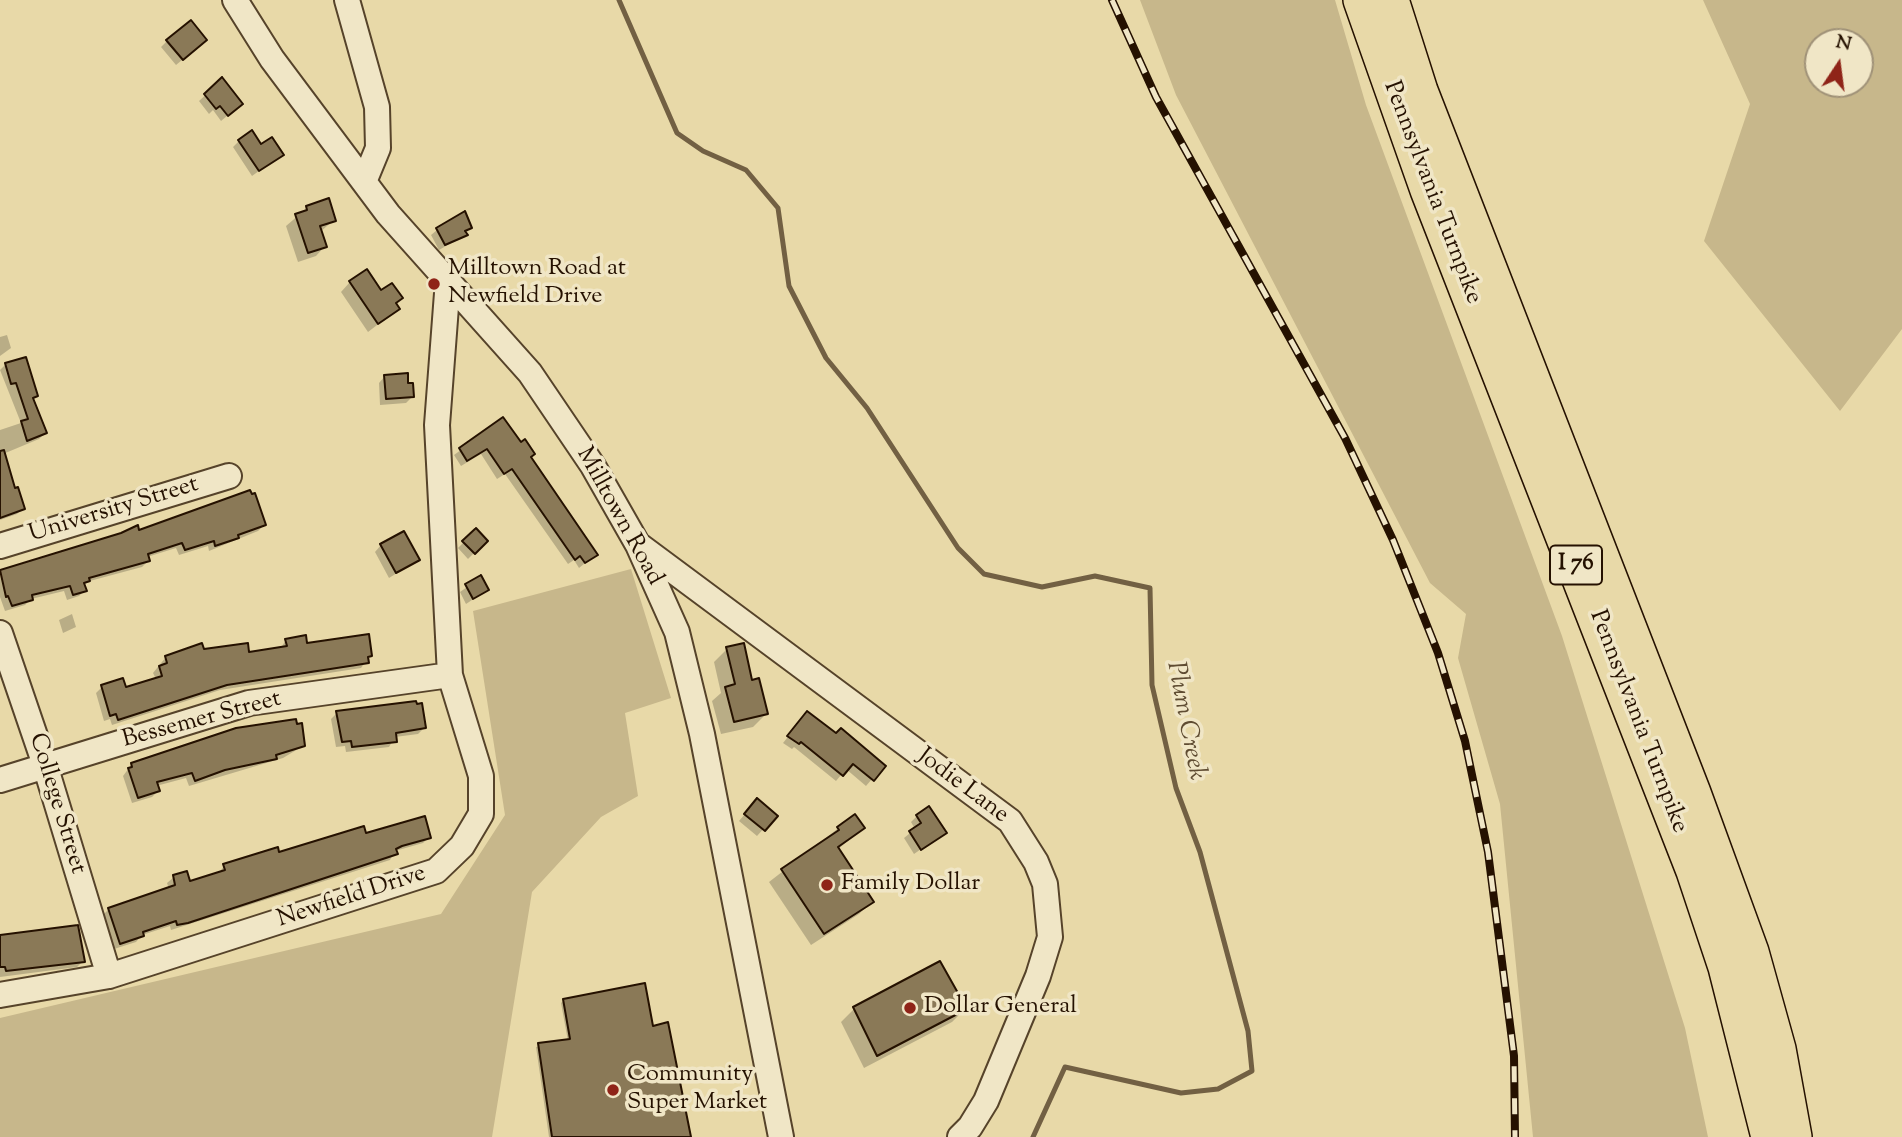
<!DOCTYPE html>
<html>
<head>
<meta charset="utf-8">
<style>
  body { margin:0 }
  #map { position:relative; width:1902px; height:1137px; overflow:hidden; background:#e8d9a8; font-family:"Sorts Mill Goudy",serif }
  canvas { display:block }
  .north { position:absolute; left:1804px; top:28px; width:70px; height:70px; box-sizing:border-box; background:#f0e6c6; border:2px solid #9f9177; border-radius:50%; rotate:13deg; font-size:19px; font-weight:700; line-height:28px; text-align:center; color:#251100 }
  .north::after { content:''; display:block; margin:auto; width:24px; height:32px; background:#8f2418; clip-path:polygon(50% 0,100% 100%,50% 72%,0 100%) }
</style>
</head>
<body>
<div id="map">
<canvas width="1902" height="1137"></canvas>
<div class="north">N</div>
</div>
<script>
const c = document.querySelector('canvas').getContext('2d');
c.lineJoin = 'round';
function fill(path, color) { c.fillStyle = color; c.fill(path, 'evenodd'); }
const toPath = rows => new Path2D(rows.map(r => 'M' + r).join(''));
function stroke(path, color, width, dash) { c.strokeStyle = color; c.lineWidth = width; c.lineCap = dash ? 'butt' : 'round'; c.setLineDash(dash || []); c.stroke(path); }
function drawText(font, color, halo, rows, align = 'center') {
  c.font = font + ' "Sorts Mill Goudy",serif'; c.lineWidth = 7; c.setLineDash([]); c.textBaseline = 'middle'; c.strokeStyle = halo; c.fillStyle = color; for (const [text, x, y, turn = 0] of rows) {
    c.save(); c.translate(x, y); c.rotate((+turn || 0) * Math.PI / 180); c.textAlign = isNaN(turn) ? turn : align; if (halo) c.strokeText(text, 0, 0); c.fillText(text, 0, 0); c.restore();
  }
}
const green = toPath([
  [1140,0,1335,0,1366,105,1562,636,1685,1028,1708,1137,1533,1137,1500,804,1458,658,1466,614,1430,583,1176,95],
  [1703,0,1902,0,1902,329,1840,411,1704,241,1750,104],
  [1860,42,1860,84,1818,84,1818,42],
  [631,569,671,698,625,713,638,796,601,817,532,892,492,1137,0,1137,0,1018,441,914,505,815,473,611]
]);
const shadow = toPath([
  [167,41,199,46,176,65,161,47],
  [222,80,234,110,221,121,213,110,209,114,199,101],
  [239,141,281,155,252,176,233,147],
  [307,208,334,220,320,232,325,246,316,256,298,262,286,226],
  [464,213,470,227,465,235,439,250,431,235,448,221],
  [350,282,381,292,398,309,368,332,341,292],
  [7,335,11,348,0,356,0,337],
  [6,364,36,396,32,400,45,433,39,439,3,454,13,490,23,508,17,514,0,520,0,430,21,423,0,370],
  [385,376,407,384,412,397,406,403,380,405,379,383],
  [502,420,595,555,579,568,574,560,568,564,505,474,497,479,481,454,461,466,454,455],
  [264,525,258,531,209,551,208,546,179,555,176,548,147,557,148,561,142,567,86,582,83,586,85,590,79,596,67,600,64,591,31,599,25,605,5,611,0,597,0,572,122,535],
  [476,530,486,541,468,559,458,548],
  [381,545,418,560,389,578,375,552],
  [480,578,487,590,466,604,460,592],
  [72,614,76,627,63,633,59,620],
  [286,640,370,656,361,668,220,690,112,725,110,719,104,721,96,693,102,687,125,689,156,679,153,673,166,657,202,651,248,654,280,649],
  [727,649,751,682,766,714,753,727,721,734,712,701,721,693,714,662],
  [337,713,424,728,418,734,395,737,389,747,346,752,345,746,336,747,331,719],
  [807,713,883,766,866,786,846,769,836,781,794,747,792,749,783,743],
  [303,746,283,758,189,786,186,778,156,786,158,791,152,797,132,803,123,776,132,764],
  [751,807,775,816,757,836,739,821],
  [854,816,863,828,837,850,871,902,859,914,811,945,769,882],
  [917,816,944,833,914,854,904,838,915,829,911,822],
  [365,835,429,837,423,843,395,851,390,860,171,930,170,926,142,935,136,942,114,949,103,915,109,909,169,889,167,883,174,877,189,883,218,874,224,866],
  [0,936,83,961,77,967,0,977],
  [564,1000,652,1028,689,1137,549,1137,536,1047,568,1041,561,1003],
  [854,1009,965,1009,952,1022,864,1068,841,1022]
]);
const stream = toPath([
  [619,0,677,133,703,151,746,170,778,208,789,286,826,358,867,408,958,548,984,574,1042,587,1095,576,1150,588,1152,685,1176,788,1200,852,1248,1031,1252,1071,1218,1089,1181,1093,1065,1067,1033,1137]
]);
const building = toPath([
  [191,20,207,40,183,60,166,40,191,20],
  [222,77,243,104,228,116,220,106,216,109,204,94,222,77],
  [252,130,261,144,272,137,284,155,259,171,238,140,252,130],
  [329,198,336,221,320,226,327,247,308,253,295,214,307,210,306,206,329,198],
  [465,211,472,228,465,231,468,235,445,245,436,228,465,211],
  [367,269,381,290,392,283,403,298,396,303,400,309,378,324,349,281,367,269],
  [26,357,38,396,33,398,47,433,27,441,21,421,28,419,16,383,11,384,5,363,26,357],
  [408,373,408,383,413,383,414,397,386,399,384,375,408,373],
  [503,417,521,442,525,439,535,454,531,457,598,555,585,563,580,556,575,560,512,469,504,474,487,449,467,461,459,448,503,417],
  [4,450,15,488,18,487,25,509,0,518,0,451,4,450],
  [250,490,252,494,255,493,266,525,238,535,239,538,215,546,214,541,185,550,182,543,148,554,150,561,89,578,90,581,84,583,87,591,73,595,70,586,32,595,33,600,12,606,8,596,6,597,0,570,121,533,138,525,139,530,250,490],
  [476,528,488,541,475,554,462,541,476,528],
  [404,531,420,560,396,573,380,544,404,531],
  [481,575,489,590,473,599,465,584,481,575],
  [369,634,372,656,368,657,369,663,227,685,118,720,116,714,110,716,101,685,123,678,126,687,162,676,159,666,167,663,165,656,202,643,204,649,248,643,249,652,287,646,285,639,306,635,307,643,369,634],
  [744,643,752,680,759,678,768,714,734,722,725,687,735,684,726,647,744,643],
  [416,701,417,704,422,703,426,728,396,733,397,742,352,747,351,741,342,742,336,711,416,701],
  [807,711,836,733,841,728,886,766,874,781,853,764,843,776,801,742,799,744,787,736,807,711],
  [296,719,297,724,302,723,305,746,276,755,277,759,225,770,195,781,192,773,157,782,160,791,138,798,128,768,132,767,131,763,236,728,296,719],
  [757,798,778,816,765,831,744,814,757,798],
  [929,806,947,833,921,850,909,831,921,823,916,815,929,806],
  [855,814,865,828,838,847,874,902,824,934,781,869,839,830,837,827,855,814],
  [425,816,431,838,402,846,396,849,398,854,188,923,177,925,176,921,143,932,144,936,120,944,108,908,175,885,173,875,187,871,190,881,225,870,223,864,278,847,279,852,364,826,366,833,425,816],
  [78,925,85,962,6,971,5,967,0,967,0,935,78,925],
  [940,961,967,1009,877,1056,853,1007,940,961],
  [645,983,653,1026,668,1022,691,1137,552,1137,538,1043,570,1039,563,999,645,983]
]);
const minor = toPath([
  [235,0,272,59,388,214,530,373,593,466,638,545,677,632,702,734,781,1137],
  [347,0,377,107,378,148,364,182],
  [0,546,229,476],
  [640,546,1010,821,1036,862,1045,884,1050,937,1038,976,986,1101,970,1127,960,1137],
  [0,633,45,765,109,976],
  [0,780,249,703,450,675],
  [0,995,109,976,436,871,462,846,481,814,481,776,450,675,437,425,448,280]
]);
const highway = toPath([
  [1361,0,1428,190,1694,871,1726,967,1769,1137],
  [1391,0,1420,91,1693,793,1751,952,1778,1049,1794,1137]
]);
const rail = toPath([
  [1112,0,1156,97,1345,438,1393,540,1438,653,1465,741,1488,852,1514,1056,1515,1137]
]);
const markers = [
  [434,284,7,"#8f2418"],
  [827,885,7,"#8f2418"],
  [910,1008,7,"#8f2418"],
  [613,1090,7,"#8f2418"]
];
const shields = [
  [1576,565,52]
];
const shieldNames = [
  ["I 76",1576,565]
];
const streetNames = [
  ["Pennsylvania Turnpike",1431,193,69],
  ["University Street",114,511,-17],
  ["Milltown Road",618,517,61],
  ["Bessemer Street",202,721,-15],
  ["Pennsylvania Turnpike",1637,722,69],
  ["Jodie Lane",962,787,37],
  ["College Street",56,804,73],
  ["Newfield Drive",352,898,-18]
];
const poiNames = [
  ["Milltown Road at",448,270],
  ["Newfield Drive",448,298],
  ["Family Dollar",841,885],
  ["Dollar General",924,1008],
  ["Community",627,1076],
  ["Super Market",627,1104]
];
const waterNames = [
  ["Plum Creek",1184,721,79]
];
fill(green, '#c7b78b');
fill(shadow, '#0003');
stroke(stream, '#726043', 5);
fill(building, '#8a7957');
stroke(building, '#251100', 2);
stroke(minor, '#56432a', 28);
stroke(highway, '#251100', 38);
stroke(minor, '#f0e6c6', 24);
stroke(highway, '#e8d9a8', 35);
stroke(rail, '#251100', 8);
stroke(rail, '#f0e6c6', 5, [16]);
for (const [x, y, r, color] of markers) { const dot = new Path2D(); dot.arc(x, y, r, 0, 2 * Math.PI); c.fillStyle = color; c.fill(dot); stroke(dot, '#f0e6c6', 2.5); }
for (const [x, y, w] of shields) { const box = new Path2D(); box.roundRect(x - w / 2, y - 19.5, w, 39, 5); c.fillStyle = '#f0e6c6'; c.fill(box); stroke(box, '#251100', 2); }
drawText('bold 23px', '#251100', null, shieldNames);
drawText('24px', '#251100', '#f0e6c6', streetNames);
drawText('24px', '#251100', '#f0e6c6', poiNames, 'left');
drawText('italic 26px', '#5f4c32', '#f0e6c6', waterNames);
</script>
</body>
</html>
